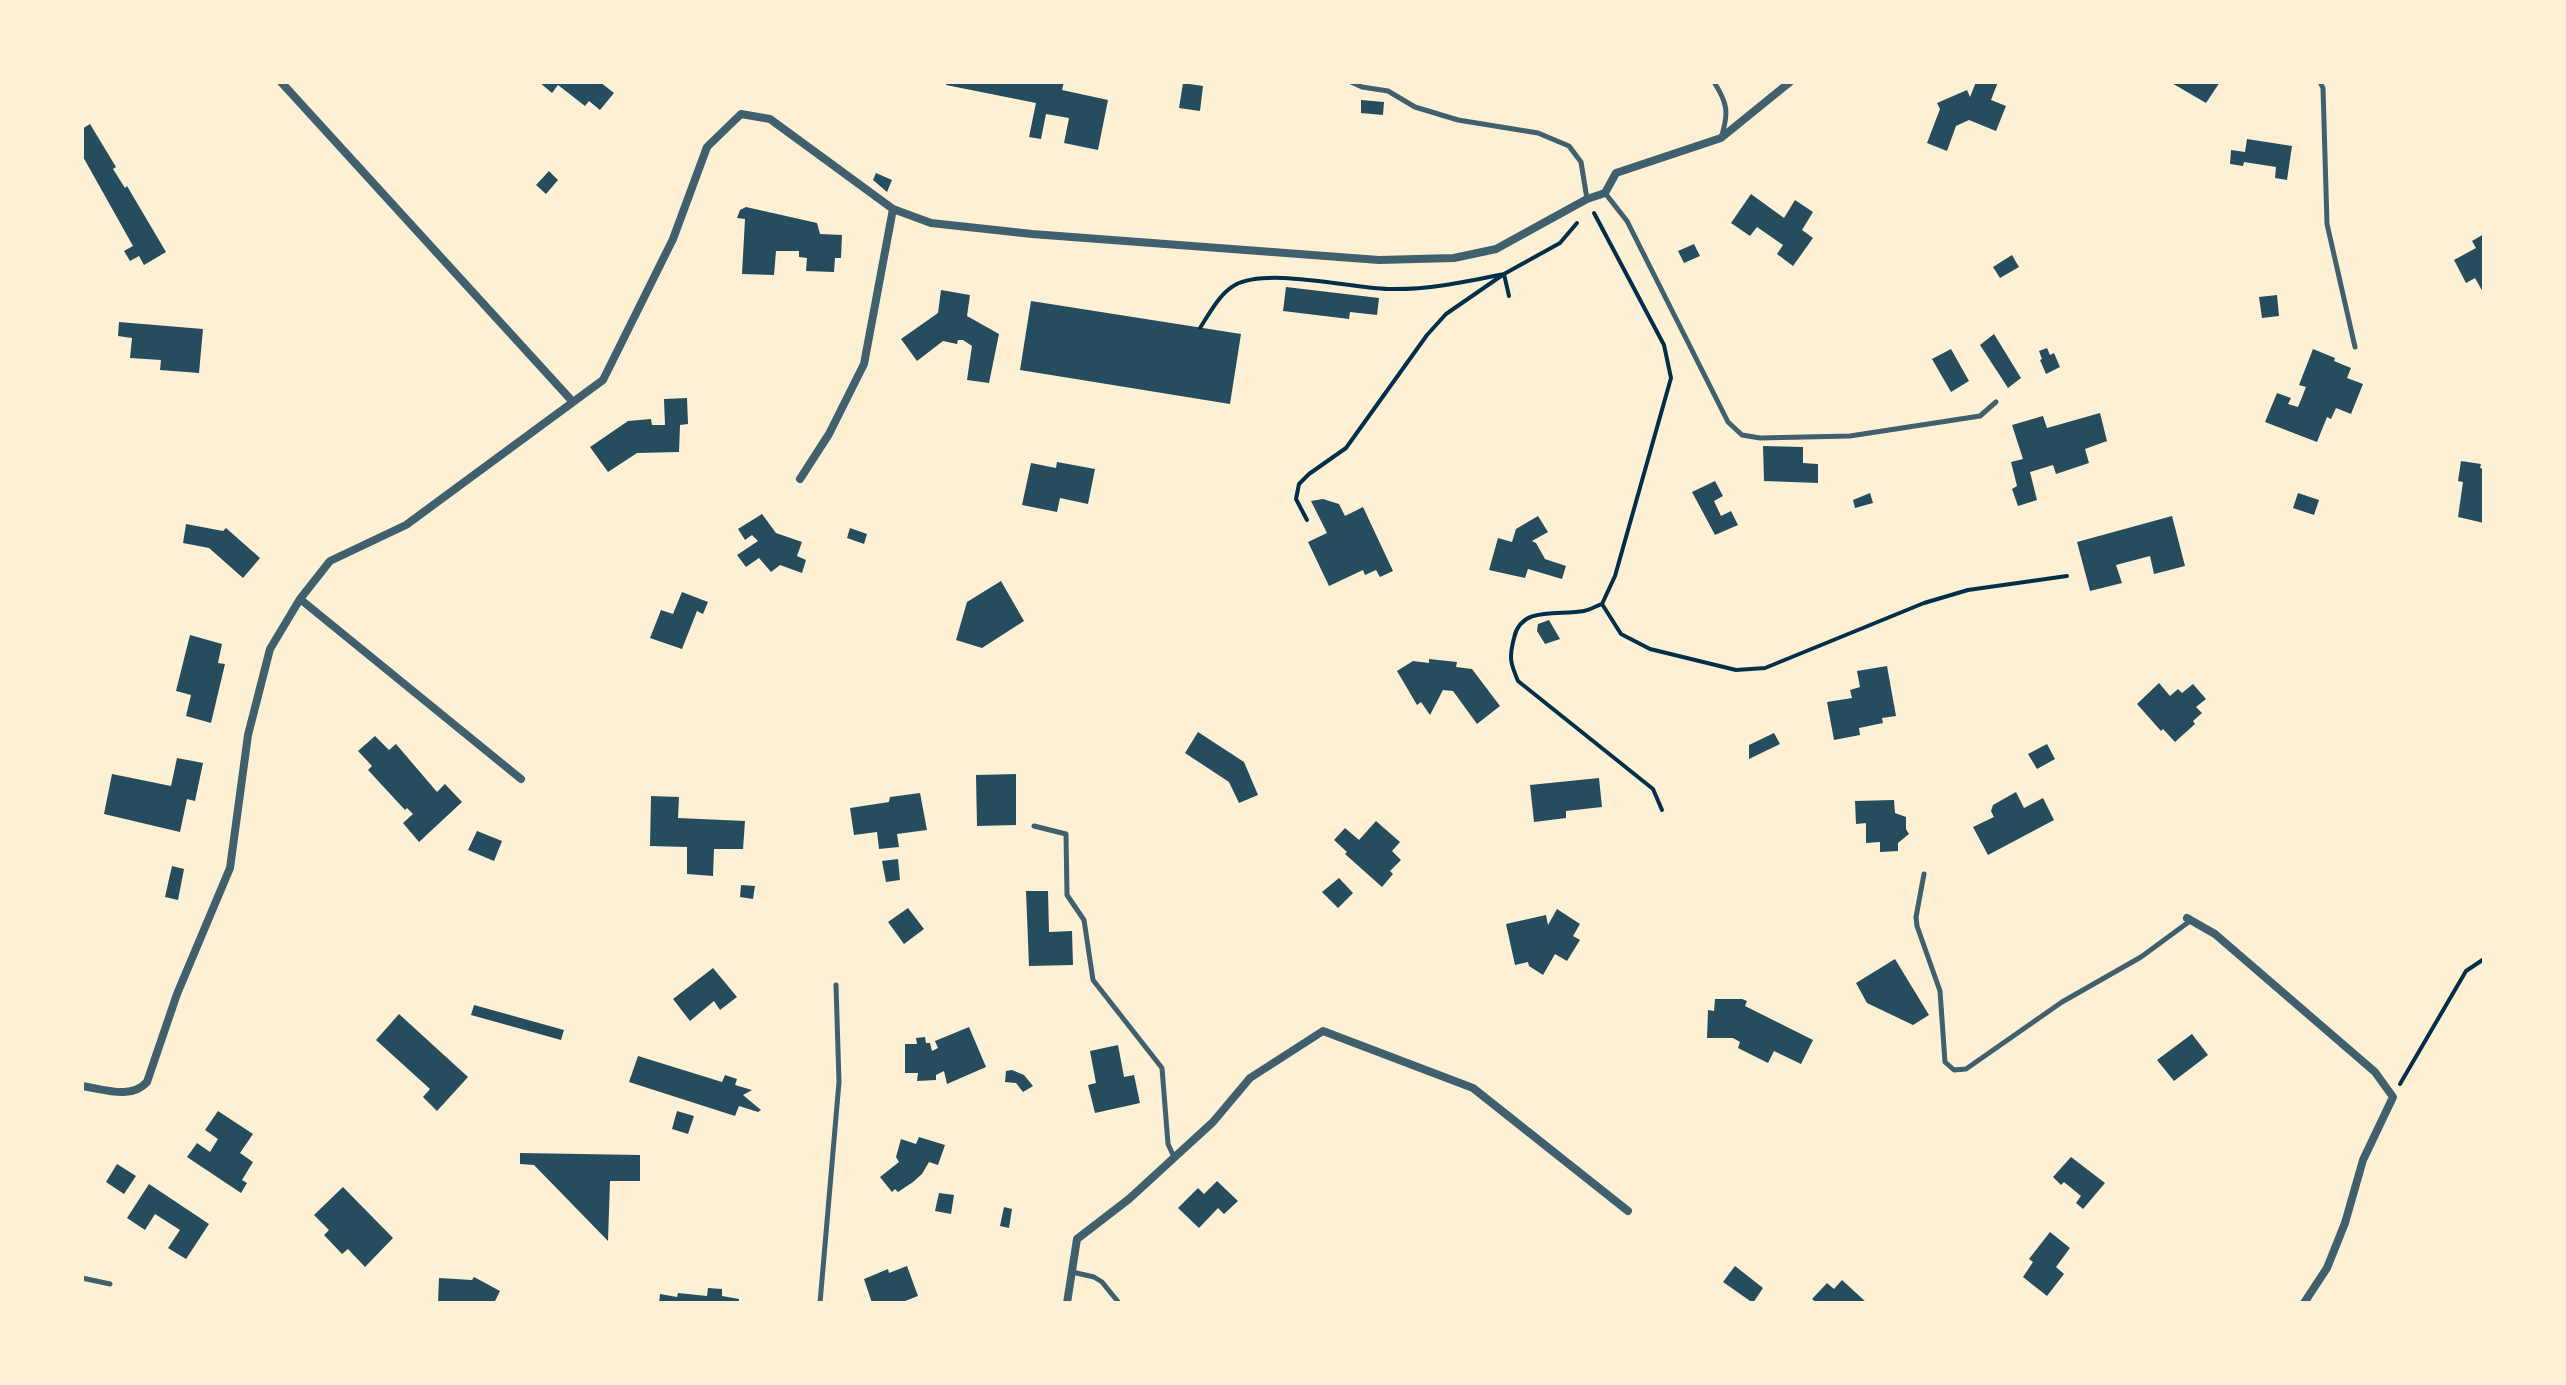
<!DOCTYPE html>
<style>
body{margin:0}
#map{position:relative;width:2566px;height:1385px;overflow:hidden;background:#fdf0d5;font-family:Commissioner,sans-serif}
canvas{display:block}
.frame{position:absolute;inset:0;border:84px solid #fdf0d5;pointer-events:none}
</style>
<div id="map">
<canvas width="2566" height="1385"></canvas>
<div class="frame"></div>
</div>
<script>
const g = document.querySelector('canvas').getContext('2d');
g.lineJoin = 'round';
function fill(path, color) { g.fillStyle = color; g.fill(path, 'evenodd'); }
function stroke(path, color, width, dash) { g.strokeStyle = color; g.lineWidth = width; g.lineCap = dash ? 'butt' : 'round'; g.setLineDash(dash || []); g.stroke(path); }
const building = new Path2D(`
 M539 82H600L614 93 600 110 589 101 585 106 558 85 552 93Z
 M947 82H1064L1062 90 1108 100 1098 150 1064 143 1069 118 1046 114 1041 139 1029 137 1036 103 946 85Z
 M1976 82H1998L1991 100 2006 106 1996 131 1969 120 1956 126 1947 151 1927 143 1940 109 1937 103 1967 90 1970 97Z
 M2170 82H2220L2206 103Z
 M1183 83 1203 86 1200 111 1179 108Z
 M1361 100 1384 102 1383 115 1361 113Z
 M90 124 116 167 113 169 125 188 127 186 166 252 144 265 139 256 130 261 124 251 133 246 82 155V129Z
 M2247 139 2292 146 2287 180 2275 178 2276 167 2244 162 2243 166 2230 164 2231 150 2245 152Z
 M549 171 558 180 546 194 536 185Z
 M876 173 892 180 887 192 873 180Z
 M1751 194 1784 218 1795 200 1813 212 1802 230 1813 238 1793 266 1777 254 1783 245 1757 227 1750 236 1731 223Z
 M746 207 817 223 820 234 842 235 841 258H835L834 272 806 271 807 258 799 257V251H776L774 275 742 274 745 219 737 218 740 210Z
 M2484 234V294L2475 278 2466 283 2454 260 2476 248 2472 241Z
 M1694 244 1700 256 1684 263 1678 251Z
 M2012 255 2019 267 2000 278 1993 267Z
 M1286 287 1379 298 1377 315 1350 312 1349 319 1283 311Z
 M941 290 970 295 967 316 999 334 989 383 967 380 972 346 963 340H958L957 344 943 341 917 361 901 339 938 313Z
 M2277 295 2279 316 2262 318 2259 297Z
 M1031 301 1241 334 1230 404 1020 370Z
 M119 322 203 329 199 373 160 370 161 360 130 358 132 338 118 336Z
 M1994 334 2021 378 2008 388 1980 345Z
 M2047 348 2050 355 2054 353 2060 367 2046 374 2040 360 2042 359 2039 351Z
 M1951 349 1969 381 1951 392 1932 359Z
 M2313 349 2335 358 2334 361 2351 368 2347 378 2363 384 2351 414 2336 408 2331 419 2327 417 2317 442 2265 422 2277 393 2291 398 2288 404 2298 407 2306 387 2299 385Z
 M687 398 688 424 680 425 679 452 637 453 608 472 590 447 628 421 651 419 652 425H665L664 399Z
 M2100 413 2107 441 2085 449 2089 463 2056 474 2053 465 2030 472 2037 500 2018 506 2012 489 2017 486 2011 462 2023 459 2012 425 2043 416 2047 428Z
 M1763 446 1803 447V463L1818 464V483L1764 481Z
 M2461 461 2481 464 2480 468 2484 469V523L2458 517 2463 482 2458 481Z
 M1057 462 1095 469 1088 504 1060 498 1057 512 1022 505 1031 463 1056 468Z
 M1715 481 1723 496 1714 501 1721 516 1731 511 1738 525 1715 535 1692 492Z
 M1870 493 1873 503 1855 508 1853 500Z
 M2298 493 2319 500 2314 515 2293 508Z
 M1323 499 1339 504 1345 516 1363 507 1393 571 1380 577 1376 570 1365 575 1363 570 1329 586 1308 542 1327 533 1311 501Z
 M762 514 776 533 802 542 797 556 806 560 802 573 780 565 771 572 759 558 746 567 737 555 758 541 752 535 745 540 738 529Z
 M1538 516 1548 532 1532 541 1536 543 1545 559 1566 566 1562 579 1528 569 1525 578 1489 570 1498 538 1512 542 1516 529Z
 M2172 516 2185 566 2154 574 2150 556 2116 565 2122 583 2090 591 2077 542Z
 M186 524 223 531 226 528 260 558 243 578 209 548 183 543Z
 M850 528 867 534 864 544 847 538Z
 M1001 581 1024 621 982 648 956 640 967 602Z
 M682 592 708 602 703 614 697 611 682 649 650 638 661 610 673 614Z
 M1549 620 1560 639 1545 644 1537 631 1538 624Z
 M190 635 222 644 218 663 225 664 211 723 186 716 191 695 176 691Z
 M1429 659 1457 662 1456 667 1472 669 1500 706 1477 724 1453 691 1443 690 1430 715 1421 702 1417 705 1397 671 1413 661 1429 663Z
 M1887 666 1896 716 1882 718 1883 723 1859 728 1860 735 1834 740 1827 702 1852 698 1850 690 1860 687 1857 671Z
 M2159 683 2170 696 2178 689 2182 693 2193 684 2206 699 2196 707 2202 713 2193 721 2195 724 2175 742 2163 729 2161 731 2137 704Z
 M1198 732 1244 762 1258 795 1239 803 1229 782 1185 753Z
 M1774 733 1780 744 1749 759V745Z
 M375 736 389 750 396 744 437 792 445 784 462 802 419 842 403 823 413 814 407 808 405 810 368 770 372 766 358 751Z
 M2047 744 2055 759 2037 769 2028 754Z
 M177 758 203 763 195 801 187 799 180 832 104 814 112 774 171 786Z
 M1016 774V825L977 826 976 775Z
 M1599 778 1602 807 1566 811V818L1534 822 1530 785Z
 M2016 792 2024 808 2043 798 2054 820 1988 855 1973 827 1994 817 1991 811 1993 805Z
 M920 793 927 830 897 834 899 847 879 849 877 832 854 835 850 808 889 802 890 797Z
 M651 796 679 797 678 818 745 821 743 849H714L713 876 687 874V847L650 846Z
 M1894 800 1895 813 1906 817V829L1909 834 1898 843V851L1880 852V842L1866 843V823L1856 824 1855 801Z
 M1376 821 1400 842 1392 851 1401 860 1390 871 1393 874 1382 887 1345 854 1347 852 1334 840 1345 828 1359 840Z
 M477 831 502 841 494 861 468 850Z
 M898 859 900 880 886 882 882 861Z
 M172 866 184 869 178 900 165 897Z
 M1339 878 1353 893 1338 908 1322 892Z
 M741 885 755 886 753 899 740 897Z
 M1026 891H1048L1049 932 1072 931 1073 965 1029 966Z
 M908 908 924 929 904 944 888 922Z
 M1557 909 1580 924 1573 936 1580 940 1567 961 1555 954 1543 975 1529 966 1528 962 1515 965 1506 924 1546 915 1548 925Z
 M1895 959 1929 1015 1913 1025 1867 1003 1856 983Z
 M713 968 737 997 720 1010 714 1001 690 1021 673 999Z
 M1715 999H1742L1747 1001 1745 1006 1813 1040 1801 1064 1774 1051 1768 1063 1738 1048 1740 1042 1733 1038H1707L1708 1010 1714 1011Z
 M474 1005 564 1030 561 1040 471 1015Z
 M399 1014 468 1077 437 1111 423 1097 430 1089 376 1040Z
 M969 1027 986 1067 947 1084 944 1071 936 1075V1080L917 1081 918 1073H905V1044H917L916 1038 925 1037 926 1043H930L932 1051 938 1048 935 1041Z
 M2192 1034 2208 1055 2174 1081 2157 1060Z
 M1118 1045 1124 1077 1134 1075 1140 1103 1095 1113 1088 1085 1096 1083 1090 1051Z
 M638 1056 722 1082 725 1075 737 1079 735 1085 752 1090 743 1095 761 1110 758 1112 739 1106 735 1116 629 1082Z
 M1012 1070 1024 1075 1033 1086 1023 1092 1016 1083 1005 1082 1006 1071Z
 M218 1111 253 1134 240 1153 253 1162 242 1180 247 1183 241 1193 187 1157 197 1143 210 1152 218 1139 205 1130Z
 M677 1111 694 1116 688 1134 672 1129Z
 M919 1137 945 1145 938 1165 929 1162 922 1174 913 1182 898 1192 895 1189 892 1192 880 1177 899 1162 896 1157 901 1139 916 1144Z
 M520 1153 640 1155V1181H610L608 1241 534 1165 520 1164Z
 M2071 1157 2105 1183 2083 1209 2076 1203 2081 1196 2064 1182 2061 1185 2053 1177Z
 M117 1164 136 1176 124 1194 106 1182Z
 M1217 1181 1238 1201 1224 1214 1218 1208 1199 1228 1178 1208 1198 1188 1204 1194Z
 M149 1184 209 1224 186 1259 168 1248 180 1230 155 1214 145 1230 127 1218Z
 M343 1187 393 1238 365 1267 348 1249 342 1254 324 1235 329 1230 314 1215Z
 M939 1193 954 1195 951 1214 935 1211Z
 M1004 1207 1012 1209 1009 1228 1000 1226Z
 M2050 1232 2070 1248 2056 1267 2064 1274 2047 1296 2023 1277 2033 1262 2029 1259Z
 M907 1266 918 1296 900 1303H872L864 1279 888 1269 889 1273Z
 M1735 1266 1763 1288 1753 1303 1723 1282Z
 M474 1277 500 1291 494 1303H438L439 1278 472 1280Z
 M1842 1280 1867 1303H1817L1812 1299 1827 1283 1834 1289Z
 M708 1288 722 1289V1296L739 1299V1303H659L660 1294 677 1297 678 1293 707 1296Z`);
const path = new Path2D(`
 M1594 213 1664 345 1671 378 1615 576 1602 604C1596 606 1590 610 1584 611 1559 616 1521 605 1514 638 1509 658 1510 662 1518 681L1653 789 1662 810
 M1200 328C1209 314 1220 293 1235 285 1267 267 1350 288 1388 289 1428 290 1465 282 1504 274L1509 296
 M1307 520 1296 499 1299 484 1309 474 1346 448 1427 335 1446 314 1504 274 1560 243 1577 223
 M1602 604 1621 634 1650 649 1736 670 1765 668 1924 603 1968 590 2067 576
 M2400 1084 2466 971 2484 959`);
const service = new Path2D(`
 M1351 82 1362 87 1388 91 1415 107 1458 120 1538 133 1569 146 1581 162 1587 199
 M1714 82C1728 104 1729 113 1721 138
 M2320 82 2323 88 2327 224 2355 347
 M1605 193 1627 221 1728 422 1742 435 1760 438 1850 436 1980 416 1996 402
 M1034 826 1066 834 1067 895 1084 920 1093 980 1162 1068 1168 1144 1174 1157
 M1924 874 1916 917 1917 926 1940 991 1945 1062 1954 1070 1966 1069 2062 1002 2141 957 2190 921
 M1072 1272 1094 1277 1102 1282 1119 1303
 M82 1278 110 1284
 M820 1303 839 1082 836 985`);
const minor = new Path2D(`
 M281 82 573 402
 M800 479 829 434 864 364 893 209
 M300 599 521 779
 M2187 918 2215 934 2375 1072 2393 1097 2363 1160 2345 1223 2327 1268 2304 1303
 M82 1086C104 1089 131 1100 147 1082L177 994 230 868 248 735 270 649 300 599 330 561 406 525 603 380 673 239 707 147 741 114 770 119 893 209 931 223 1032 234 1379 260 1454 258 1496 249 1587 199 1605 193 1616 173 1721 138 1790 82
 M1067 1303 1077 1239 1129 1199 1213 1122 1250 1078 1323 1031 1473 1088 1628 1211`);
fill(building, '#264d5e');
stroke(path, '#003049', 4);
stroke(service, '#3f606c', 5);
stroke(minor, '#3f606c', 8);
</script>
